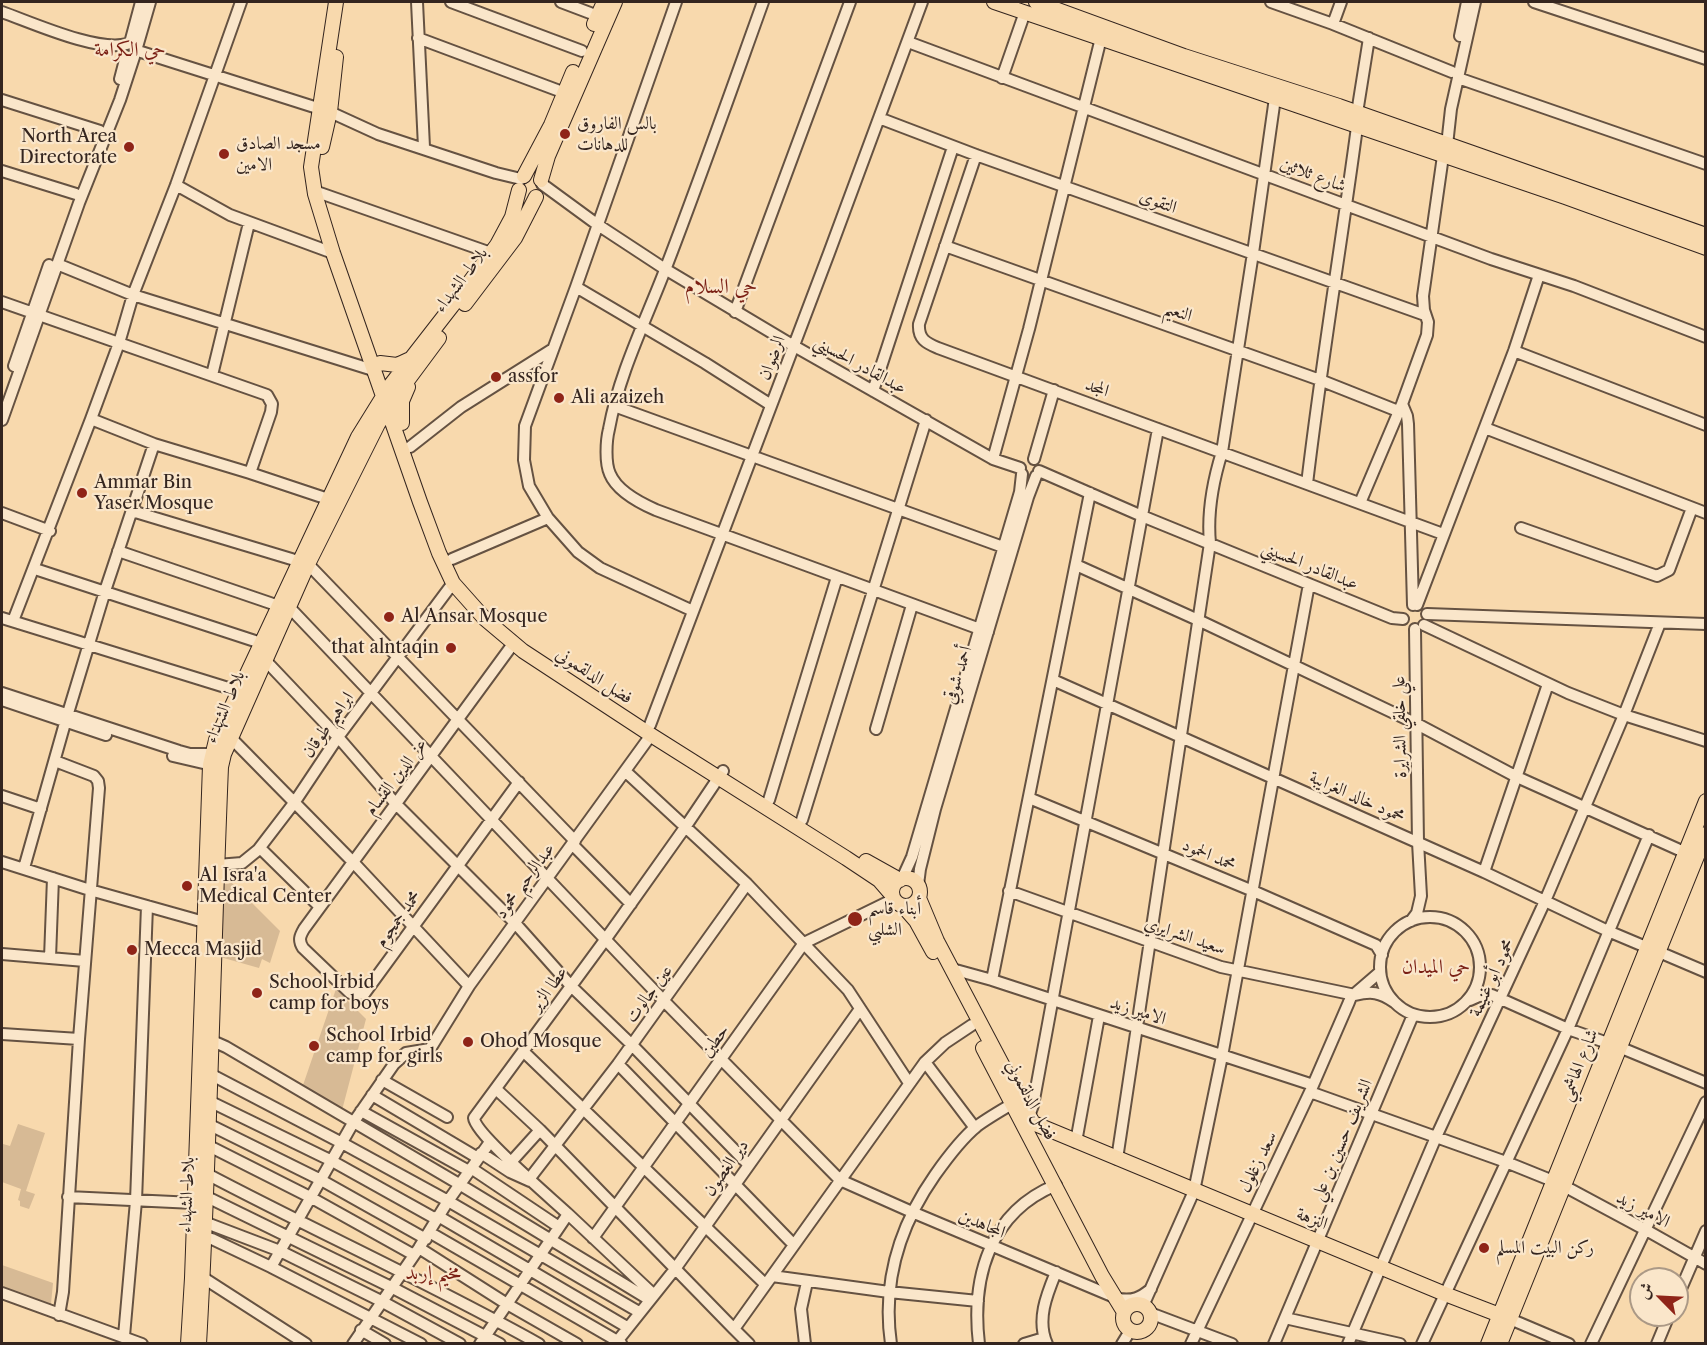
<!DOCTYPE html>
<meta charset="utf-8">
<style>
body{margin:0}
#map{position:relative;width:1707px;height:1345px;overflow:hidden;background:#f8d9ad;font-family:"Libre Caslon Text",Amiri,serif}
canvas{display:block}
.frame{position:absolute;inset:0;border:3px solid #34251f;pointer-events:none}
.north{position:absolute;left:1629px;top:1267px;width:60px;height:60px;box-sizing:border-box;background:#fae6ca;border:2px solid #ab9986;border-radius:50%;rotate:294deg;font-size:16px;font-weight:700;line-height:24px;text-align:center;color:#34251f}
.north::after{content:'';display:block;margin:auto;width:21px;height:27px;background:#8f2418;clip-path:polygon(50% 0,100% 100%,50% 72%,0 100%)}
</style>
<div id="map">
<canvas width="1707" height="1345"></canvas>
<div class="frame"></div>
<div class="north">ش</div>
</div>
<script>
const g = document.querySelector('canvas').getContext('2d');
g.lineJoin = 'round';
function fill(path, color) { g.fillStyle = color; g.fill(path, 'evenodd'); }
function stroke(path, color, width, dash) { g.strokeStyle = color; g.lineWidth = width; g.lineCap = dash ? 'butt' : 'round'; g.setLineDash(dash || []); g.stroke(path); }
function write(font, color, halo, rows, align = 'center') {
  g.font = font + ' "Libre Caslon Text",Amiri,serif'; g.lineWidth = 4.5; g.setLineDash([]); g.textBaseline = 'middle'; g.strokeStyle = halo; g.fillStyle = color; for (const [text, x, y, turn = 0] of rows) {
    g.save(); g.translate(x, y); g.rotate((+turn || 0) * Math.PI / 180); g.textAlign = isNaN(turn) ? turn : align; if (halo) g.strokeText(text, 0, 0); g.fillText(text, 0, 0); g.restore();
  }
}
const green = new Path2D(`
 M232 883 280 931 270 963 262 959 259 968 220 957 224 888 225 884Z
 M336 989 366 1019 341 1114 302 1088Z
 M18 1124 45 1133 26 1191 35 1194 29 1209 20 1206V1201L18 1200 21 1189 2 1182V1148L3 1144 10 1146Z
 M2 1265 53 1283 51 1304 2 1287Z`);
const minor = new Path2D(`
 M417 2 424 147
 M451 2 582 51
 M561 2 598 16
 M676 2 576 287 525 426 524 460 529 486 548 518 578 552 600 568 693 611
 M763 2C731 91 699 182 665 270 645 322 619 374 609 429 606 441 605 463 610 474 617 491 640 503 656 510L988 632
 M1271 2 1333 24 1452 72
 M1534 2 1706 59
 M2 12C33 23 97 52 127 44
 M1333 24 1341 2
 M1460 36 1467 2
 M418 38 565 93
 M908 42 1491 259 1574 286 1706 337
 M130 43 141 2
 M137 47 150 2
 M138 51 330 112 378 134 496 173 521 179
 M1002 78 1025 12
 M1458 78 1706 164
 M120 79 126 56
 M2 100 100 131
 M1357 113 1369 38
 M879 118 976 155 1425 315
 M1447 145 1451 109 1475 2
 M976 155 919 324C918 339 926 343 938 348L1443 534
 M2 171 76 194
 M542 184 598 225 665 269 794 346 993 459 1020 468
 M176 185 230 215 333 253
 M320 193 491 253
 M945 246 1320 380 1398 411
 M57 264 133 295 373 370
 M576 287 705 363 771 405
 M2 302 267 395 272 404 271 412 250 473
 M735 312 850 2
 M1514 351 1706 425
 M14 366 49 265
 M212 375 249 223
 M873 391 953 147
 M1402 404 1407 416 1408 424 1413 605
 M614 406 1003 547
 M91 419 154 444 250 473 328 499
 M2 420 79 203 120 100 134 57
 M1485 428 1706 513
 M410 447 461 407 553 349
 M993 459 1029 329 1101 38
 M1034 459 1054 390
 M1039 471 1142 516 1392 618 1403 619
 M1307 484C1321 365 1341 246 1357 127
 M1360 503 1402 404 1427 335 1428 322 1424 310 1423 296 1443 156
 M132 511 308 564 575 841
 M2 513 50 531
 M1521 528 1657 576 1669 570 1692 508
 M118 551 279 606
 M452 559 548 518
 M1076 565 1198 620 1417 724 1517 777 1684 852
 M35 569 261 643
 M1417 605 1514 351 1539 275
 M290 608 664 1001 840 1180 912 1212 1119 1299C1133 1301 1140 1298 1151 1289
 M1427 614 1706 624
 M2 618 238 691
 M13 621 91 419 119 343 133 295 176 185 241 2
 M1424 625 1568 693 1624 715 1706 741
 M513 644 304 929C300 936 298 940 303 948L350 993 364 994 519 782
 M265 660 338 737 396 804 515 923 571 986 632 1045 748 1164
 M1053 680 1484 872 1608 931 1646 947
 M2 693 179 751 190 754H218
 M2 700 106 735
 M650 725 829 253 922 2
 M876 729 912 605
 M230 737 353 862 469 986
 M173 756 216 766
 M55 761 94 776 98 781 99 788 79 1039 63 1292 59 1315
 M625 771 747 884 848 990 909 1083
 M2 796 41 809
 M1029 798 1253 891 1376 945 1382 955
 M769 800 837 577
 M802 820 926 420
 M572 844 631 904
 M260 848 320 907
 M2 862 90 890 204 922
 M217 865 242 863 258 850 294 803 338 737 453 583
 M24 868 65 723 105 591 154 444
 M1484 872 1548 684
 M902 879 912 857 1020 492 1022 474
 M918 885 920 869 935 809 1028 497 1036 476
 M1009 891 1221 967 1355 995C1371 991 1380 992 1394 1002
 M1380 967a50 50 0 1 1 100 0a50 50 0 1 1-100 0Z
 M1411 921 1417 913 1421 896 1418 842 1415 629
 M1659 952 1706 972
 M2 954 85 961
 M50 958 53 878
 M952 969 992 980 1313 1085
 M992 980 1090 493
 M1470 1000 1479 996 1492 995 1568 1029 1619 1047 1706 1083
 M2 1034 79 1039
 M206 1043H217L226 1047 459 1184 650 1300
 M524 1052 765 1284
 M925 1062 975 1128
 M618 1064 794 1245
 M210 1074 342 1143 448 1201 639 1312
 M382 1080 447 1117
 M496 1089 540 1130 734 1329
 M1310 1092 1506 1162 1553 1181
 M372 1095 478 1158
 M209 1101 332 1161 436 1219
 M361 1111 469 1171
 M1029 1116 1033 1105 1158 429
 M208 1124 321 1180 426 1239
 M1076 1142 1099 1016
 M207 1145 310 1197 414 1255
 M481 1153 510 1172 530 1181
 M1117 1159 1210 543C1207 512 1213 481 1222 452L1253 253 1275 98
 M512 1161 540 1130
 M471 1168 559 1227
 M207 1174C317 1232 430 1283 539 1344
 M530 1178 618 1064 747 884
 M1564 1186 1646 1230 1706 1264
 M205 1196 391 1287 500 1344
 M68 1197 194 1203
 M568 1214 654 1295
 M438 1216 627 1327
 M204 1222 280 1251 381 1301 460 1344
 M429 1232 621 1343
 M204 1237 212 1239 271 1267 421 1344
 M593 1238 804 943 894 899
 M419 1248 507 1304 577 1344
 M271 1267 353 1123 394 1064 406 1053 430 1049 469 986 651 735
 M772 1276 889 1292 978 1301
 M197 1277H202L306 1344
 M2 1293 142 1344
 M1677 1298 1706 1231
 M1143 1306 1194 1191 1222 1056 1309 584
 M1150 1313 1232 1344
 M1285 1318 1400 1344
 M1510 1319 1569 1344
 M361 1330 385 1344
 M124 1336 136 1201 147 906
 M353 1344 419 1248 448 1201 490 1142
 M480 1344 568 1214C552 1199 475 1134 474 1118L605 940 686 826 723 771
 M615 1344 675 1269 860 1009
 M749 1344 734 1329 925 1062 945 1043 972 1025
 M805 1344 801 1309 807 1282
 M891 1344C882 1282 900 1225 935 1175 947 1158 961 1139 977 1126 988 1118 1000 1111 1012 1104
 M979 1344C971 1277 990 1212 1056 1185
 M1024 1344 1044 1338
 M1047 1344C1036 1320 1047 1294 1056 1272
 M1122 1344 1130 1331
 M1191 1344 1310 1092 1349 1002 1351 997 1380 972
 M1274 1344 1413 1015
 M1348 1344 1436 1137 1545 901 1624 715 1660 623
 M1422 1344 1568 1029 1649 835
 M1591 1344 1706 1102
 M1657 1344 1669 1315`);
const major = new Path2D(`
 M336 2 311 167 315 194 333 253 420 502 439 553 453 583 485 619 523 651 651 735 846 858 879 880 892 895
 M994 2 1565 197 1706 248
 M1036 2 1184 56 1339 106 1706 235
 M594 24 604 2
 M322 147 330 112 336 57
 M524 176 551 125 573 72
 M541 180 548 156 615 2
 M465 304 515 238 536 197
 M380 363 397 365 410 359
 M402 423V401L408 387
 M866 861 900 880
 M892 892a14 14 0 1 1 28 0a14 14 0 1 1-28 0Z
 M919 898 937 941 1033 1123 1445 1294 1510 1319
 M903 906 916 921 933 952
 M983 1048 1102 1276 1124 1312
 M1123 1318a14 14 0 1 1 28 0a14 14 0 1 1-28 0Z
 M188 1344 192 1278 210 765 216 740 358 437 389 387 452 306 497 245 512 217 519 190
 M199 1344C210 1152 213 959 221 767L224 754 308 564 378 424 393 400 439 338
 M1488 1344 1706 801
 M1500 1344 1706 834`);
const markers = [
 [565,134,6,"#8f2418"],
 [129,147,6,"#8f2418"],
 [224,154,6,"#8f2418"],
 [496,377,6,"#8f2418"],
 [559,398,6,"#8f2418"],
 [82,493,6,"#8f2418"],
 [389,617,6,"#8f2418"],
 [451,648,6,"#8f2418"],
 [187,886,6,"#8f2418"],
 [855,919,8,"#8f2418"],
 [132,950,6,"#8f2418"],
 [257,993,6,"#8f2418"],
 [468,1042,6,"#8f2418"],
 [314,1046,6,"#8f2418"],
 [1484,1248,6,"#8f2418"]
];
const poiNames = [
 ["بالس الفاروق",577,124],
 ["للدهانات",577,145],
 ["North Area",117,137,"right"],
 ["Directorate",117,158,"right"],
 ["مسجد الصادق",236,144],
 ["الامين",236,165],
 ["assfor",508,377],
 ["Ali azaizeh",571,398],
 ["Ammar Bin",94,483],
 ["Yaser Mosque",94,504],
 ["Al Ansar Mosque",401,617],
 ["that alntaqin",439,648,"right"],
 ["Al Isra'a",199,876],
 ["Medical Center",199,897],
 ["أبناء قاسم",868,909],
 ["الشلبي",868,930],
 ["Mecca Masjid",144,950],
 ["School Irbid",269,983],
 ["camp for boys",269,1004],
 ["School Irbid",326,1036],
 ["camp for girls",326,1057],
 ["Ohod Mosque",480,1042],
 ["ركن البيت المسلم",1496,1248]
];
const streetNames = [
 ["شارع ثلاثين",1313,175,21],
 ["التقوى",1158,202,20],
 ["بلاط الشهداء",461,280,-53],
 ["النعيم",1178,312,19],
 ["الرضوان",772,358,-69],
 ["عبدالقادر الحسيني",860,365,29],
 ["المجد",1097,388,20],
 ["عبدالقادر الحسيني",1310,566,22],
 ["أحمد شوقي",958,675,-73],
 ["فضل الدلقموني",594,676,33],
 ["بلاط الشهداء",225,707,-67],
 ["ابراهيم طوقان",328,725,-55],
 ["علي خلقي الشرايرة",1400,727,-91],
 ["عز الدين القسام",396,777,-53],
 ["محمود خالد الغرايبة",1357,797,24],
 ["محمد الحمود",1209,855,23],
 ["عبدالرحيم محمود",525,881,-54],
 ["محمد جمجوم",398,919,-54],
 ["سعيد الشرايري",1185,936,19],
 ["محمود أبو غنيمة",1492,978,-65],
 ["عطا الزير",549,989,-54],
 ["عين جالوت",649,994,-54],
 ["الامير زيد",1138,1011,18],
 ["حطين",715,1041,-54],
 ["شارع الهاشمي",1579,1065,-68],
 ["فضل الدلقموني",1031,1100,62],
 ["الشريف حسين بن علي",1342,1140,-67],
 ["سعد زغلول",1258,1162,-64],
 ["دير الغصون",726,1168,-55],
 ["بلاط الشهداء",187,1195,-88],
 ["الامير زيد",1643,1210,28],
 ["النزهة",1312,1219,22],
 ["المجاهدين",982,1224,23]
];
const neighbourhoodNames = [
 ["حي الكرامة",130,50],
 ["حي الميدان",1436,967],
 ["مخيم إربد",433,1273]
];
const quarterNames = [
 ["حي السلام",721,287]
];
fill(green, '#d7ba95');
stroke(minor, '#655242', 14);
stroke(major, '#34251f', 16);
stroke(minor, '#fae6ca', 10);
stroke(major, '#f8d9ad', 14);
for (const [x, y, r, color] of markers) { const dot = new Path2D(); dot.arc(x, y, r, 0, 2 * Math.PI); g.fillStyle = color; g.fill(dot); stroke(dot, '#fae6ca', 2); }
write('18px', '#34251f', '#fae6ca', poiNames, 'left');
write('18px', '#34251f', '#fae6ca', streetNames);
write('20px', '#7a1f14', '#fae6ca', neighbourhoodNames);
write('21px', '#7a1f14', '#fae6ca', quarterNames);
</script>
